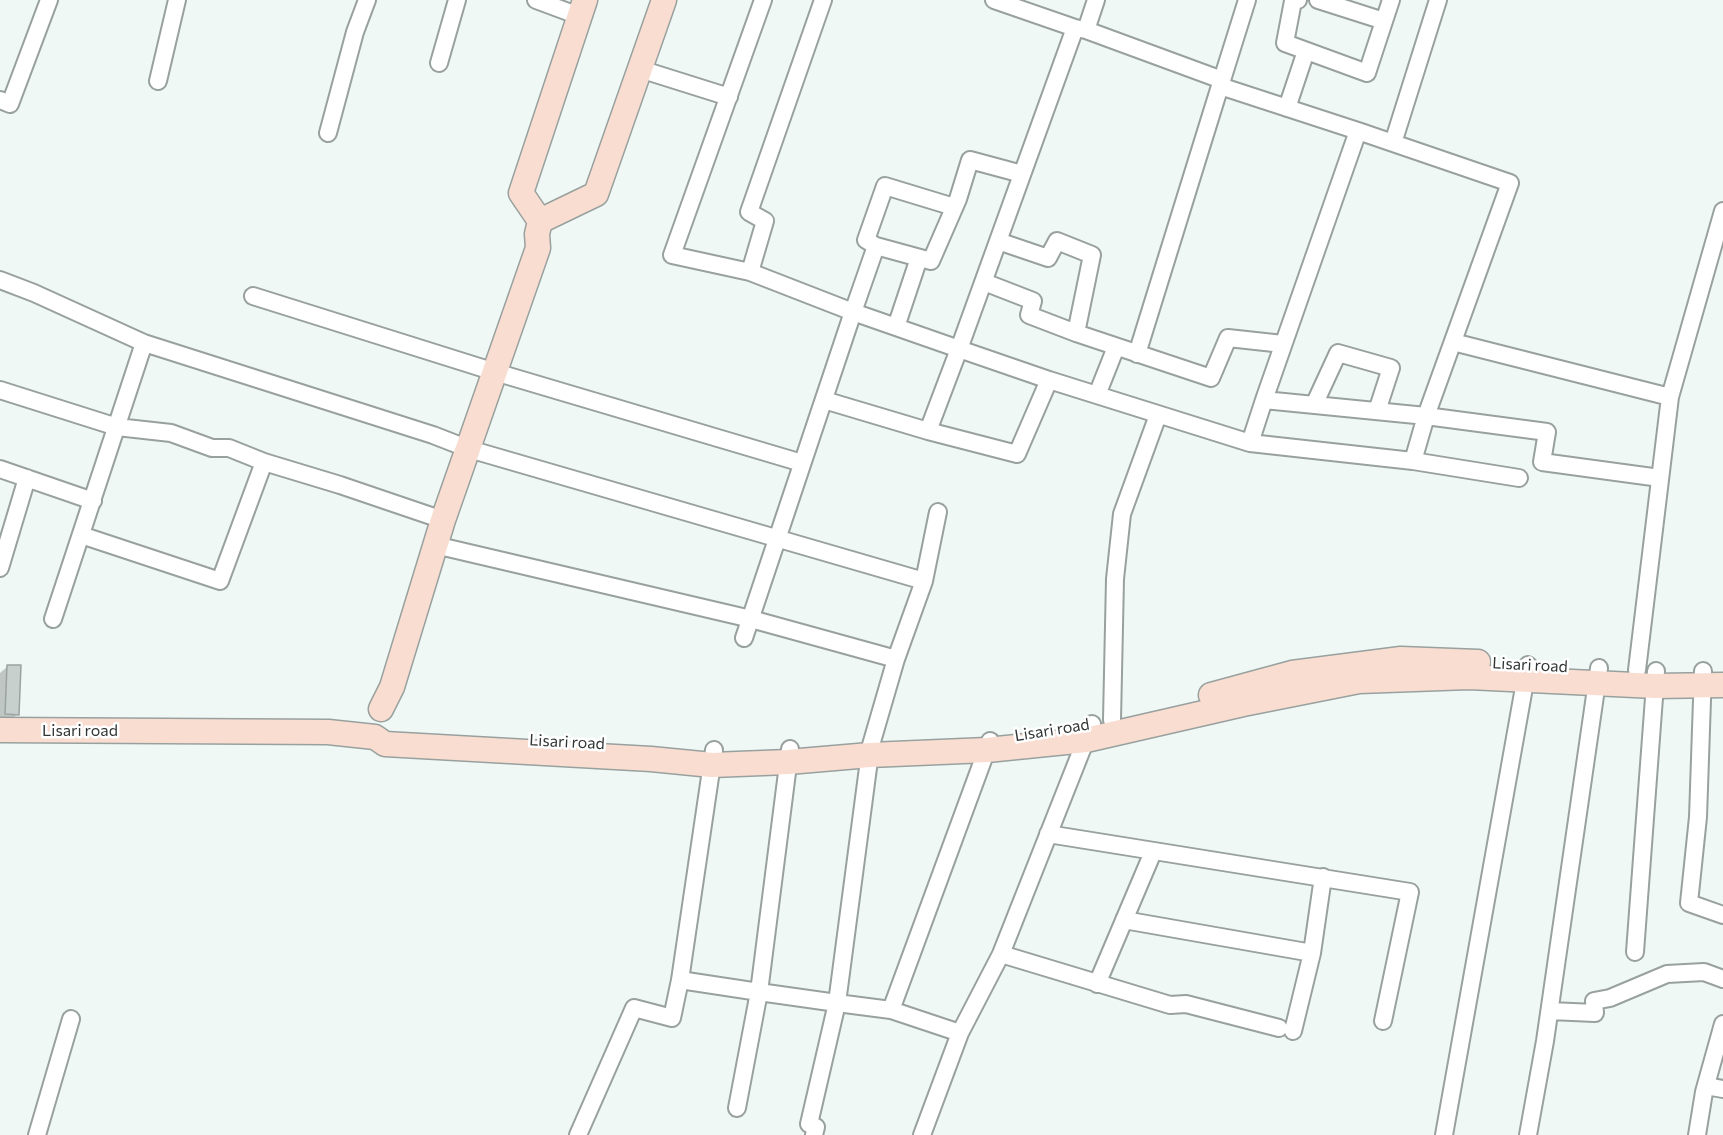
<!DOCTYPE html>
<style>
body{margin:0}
canvas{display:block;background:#eff8f5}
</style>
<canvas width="1723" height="1135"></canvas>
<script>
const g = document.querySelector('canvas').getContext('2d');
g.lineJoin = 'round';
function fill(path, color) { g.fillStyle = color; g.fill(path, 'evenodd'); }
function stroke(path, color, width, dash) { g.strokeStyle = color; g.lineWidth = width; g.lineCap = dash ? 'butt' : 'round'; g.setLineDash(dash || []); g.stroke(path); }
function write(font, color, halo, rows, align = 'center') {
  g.font = font + ' Commissioner,sans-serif'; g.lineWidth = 5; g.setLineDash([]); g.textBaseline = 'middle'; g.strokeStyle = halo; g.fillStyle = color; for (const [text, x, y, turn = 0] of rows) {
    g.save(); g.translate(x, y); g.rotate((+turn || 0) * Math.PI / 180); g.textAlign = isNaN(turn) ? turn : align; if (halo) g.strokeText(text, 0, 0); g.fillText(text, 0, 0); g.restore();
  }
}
const shadow = new Path2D(`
 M8 666 17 714 10 722 0 721V673Z`);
const building = new Path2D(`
 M7 665H21L19 715 5 714Z`);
const street = new Path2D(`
 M536 0 579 16
 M1298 0 1293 1 1285 43 1367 73 1391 0
 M1318 0 1384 21
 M1075 28 1086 30 1222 80 1220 86
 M1086 30 1096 0
 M439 63 457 0
 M640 69 729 97
 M1222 80 1247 0
 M158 81 177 0
 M0 100 10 104 49 0
 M1287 108 1306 51
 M1358 131 1393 143
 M328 133 355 32 367 0
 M876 246 931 261 958 199 970 160 1022 174
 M919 258 896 327 853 312 876 246 866 240 885 186 954 207
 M750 272 672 255 763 0
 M0 280 34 293 144 343
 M984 282 1033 301 1029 315 1076 333 1092 255 1057 241 1048 258 998 241
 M253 296 495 372 802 463
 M896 327 959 349 1075 28 994 0
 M1076 333 1211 378 1228 338 1283 344
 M1453 342 1670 397
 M1137 354 1220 86 1358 131 1264 400 1426 416 1510 183 1393 143 1438 0
 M1049 380 1250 443 1264 400
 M0 390 117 427 171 433 212 448H229L264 462 340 485 443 520
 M1097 395 1116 347
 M824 400 928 431 959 349 1049 380 1017 454 928 431
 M1314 405 1338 353 1391 368 1377 411
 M1250 443 1413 461 1426 416 1547 432 1542 462 1660 478
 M1413 461 1519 478
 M0 469 93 501
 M81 535 220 581 264 462
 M435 545 751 619 896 659 871 745 837 1003 891 1010
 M0 568 27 478
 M924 581 938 512
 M53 619 144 343 433 435 469 449 924 581 896 659
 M744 638 853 312 750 272 765 221 749 212 823 0
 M1637 670 1670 397 1723 211
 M1703 671 1698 817 1689 903 1723 915
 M1112 720 1115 579 1122 514 1158 415
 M790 749 759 992 837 1003 809 1124 816 1127 814 1135
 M714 750 680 980 759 992 737 1108
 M1048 834 1410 892 1383 1021
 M1124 920 1312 953
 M1635 952 1656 671
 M1001 954 1170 1005 1186 1004 1279 1028
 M1097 984 1153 852
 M1550 1011 1595 1013 1594 1001 1610 998 1667 974 1704 972 1723 979
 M1293 1031 1312 953 1323 877
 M960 1033 891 1010 990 741
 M1706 1086 1723 1089
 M37 1135 71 1019
 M578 1135 634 1008 672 1018 680 980
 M922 1135 960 1033 1001 954 1092 724
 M1444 1135 1528 665
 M1528 1135 1545 1041 1599 668
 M1697 1135 1704 1092 1723 1024`);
const secondary = new Path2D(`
 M540 221 596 194 664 0
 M1211 695 1292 673 1401 659 1478 662
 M381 709 392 687 443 520 538 248 537 234 540 221 521 193 585 0
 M0 730 328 732 375 737 385 744 651 759 712 765 788 762 870 755 987 750 1086 740 1243 704 1359 681 1469 677 1655 686 1723 685`);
const streetNames = [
 ["Lisari road",1530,665,3],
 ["Lisari road",1052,730,-9],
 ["Lisari road",80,731],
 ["Lisari road",567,742,3]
];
fill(shadow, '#0003');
fill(building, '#c7d0cd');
stroke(building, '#9ba3a1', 1.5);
stroke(street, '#99a19f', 20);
stroke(secondary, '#99a19f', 27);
stroke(street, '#fff', 16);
stroke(secondary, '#f9ddd1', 24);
write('16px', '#313534', '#fff', streetNames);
</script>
